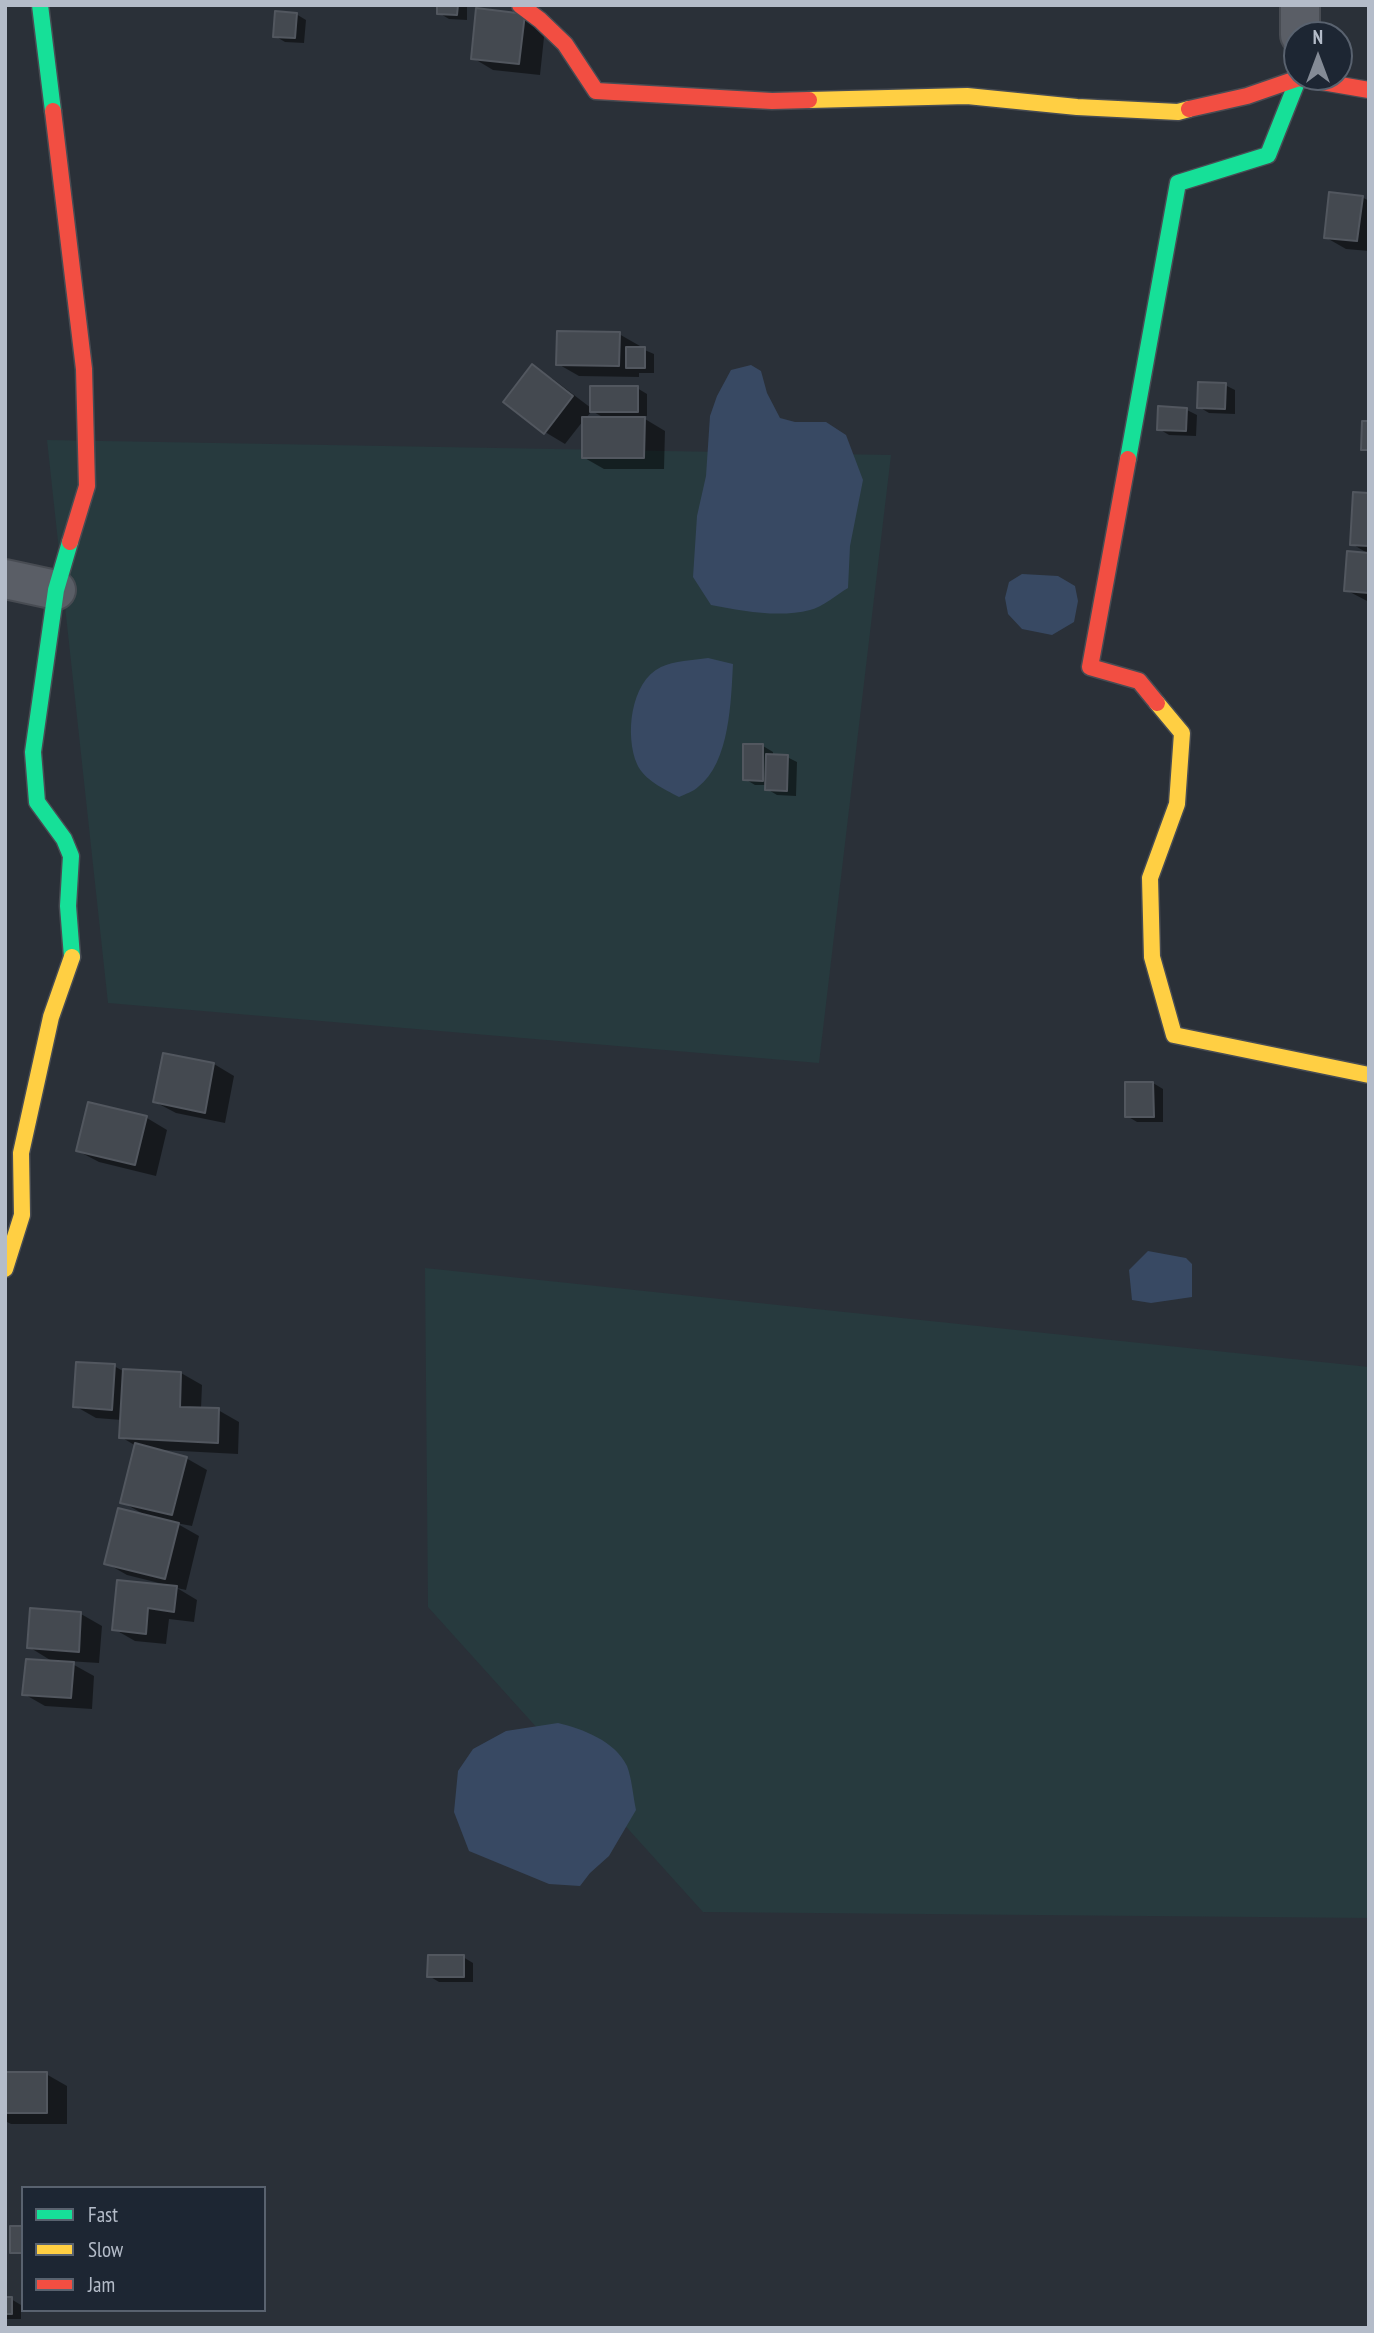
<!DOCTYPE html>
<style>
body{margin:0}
#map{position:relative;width:1374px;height:2333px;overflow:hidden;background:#2a3038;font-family:"PT Sans Narrow",sans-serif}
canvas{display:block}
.frame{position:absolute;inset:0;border:7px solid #b4bcc9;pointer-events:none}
.legend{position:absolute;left:21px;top:2186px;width:245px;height:126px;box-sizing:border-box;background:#1d2633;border:2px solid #59626f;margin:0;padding:9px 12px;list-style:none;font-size:21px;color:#b4bcc9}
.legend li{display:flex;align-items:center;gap:14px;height:35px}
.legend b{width:35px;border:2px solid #59626f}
.north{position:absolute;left:1283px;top:21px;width:70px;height:70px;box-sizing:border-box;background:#1d2633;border:2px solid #59626f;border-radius:50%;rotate:0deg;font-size:19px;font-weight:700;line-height:28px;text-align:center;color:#b4bcc9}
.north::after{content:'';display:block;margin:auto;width:24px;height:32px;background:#848b96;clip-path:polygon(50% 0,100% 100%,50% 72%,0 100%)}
</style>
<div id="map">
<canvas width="1374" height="2333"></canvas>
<div class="frame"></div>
<ul class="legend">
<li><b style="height:9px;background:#16e098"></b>Fast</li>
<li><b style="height:9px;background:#ffcf43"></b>Slow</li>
<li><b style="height:9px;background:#f24e42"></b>Jam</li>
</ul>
<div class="north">N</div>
</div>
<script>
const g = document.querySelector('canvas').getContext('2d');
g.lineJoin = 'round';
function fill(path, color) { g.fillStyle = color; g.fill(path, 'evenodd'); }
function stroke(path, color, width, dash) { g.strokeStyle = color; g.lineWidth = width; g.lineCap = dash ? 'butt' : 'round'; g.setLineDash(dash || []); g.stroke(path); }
const green = new Path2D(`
 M47 440 891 455 819 1063 108 1003Z
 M425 1268 1369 1367V1918L703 1912 428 1607Z`);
const water = new Path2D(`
 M751 365 761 371 767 393 780 418 795 422H826L846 435 863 480 850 546 848 588C836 595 823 607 810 610 779 618 742 611 711 605L693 577 697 516 706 476 710 416 717 396 731 370Z
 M1022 574 1058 576 1075 586 1078 601 1074 622 1052 635 1022 629 1008 614 1005 598 1009 582Z
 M708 658 733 664C731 700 730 763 698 787 693 792 685 794 679 797 664 789 644 780 637 764 625 736 630 682 661 667 674 661 693 660 708 658Z
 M1148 1251 1186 1258 1192 1264V1297L1151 1303 1132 1300 1129 1270Z
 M558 1723C583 1729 615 1741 627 1766 632 1779 633 1796 636 1810L609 1856 590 1873 580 1886 549 1884 469 1851 454 1812 458 1771 473 1749 506 1731Z`);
const shadow = new Path2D(`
 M439 5H467V20L449 19 439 13Z
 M296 14 306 20 304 43 285 42 275 36Z
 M524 16 545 28 540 75 493 70 473 58Z
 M1362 197 1369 201V251L1346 249 1325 237Z
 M619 334 640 346V348L654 354V373H639V377L579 376 558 364Z
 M533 367 553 379 591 408 637 388 647 394V416H640L665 431 664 469H604L583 457V421L565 444 545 432ZM592 411 606 419H585Z
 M1225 385 1235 390V414L1209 413 1199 407Z
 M1187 410 1197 415 1196 436 1169 435 1159 429Z
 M1369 494V554L1352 544Z
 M1369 554V602L1346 590Z
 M763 746 773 752V756L787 757 797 762 796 796 777 795 767 789V785H755L745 779Z
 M214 1064 234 1076 225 1123 176 1113 155 1102Z
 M1153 1083 1163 1089V1122H1137L1127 1116Z
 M90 1104 147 1118 167 1130 156 1176 99 1162 78 1151Z
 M114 1366 123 1371 181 1373 202 1385 201 1409 218 1410 239 1422 238 1454 162 1450 186 1458 207 1470 192 1526 176 1523 199 1536 186 1590 177 1588 197 1600 194 1622 169 1619 166 1644 135 1641 114 1629 167 1585 127 1575 106 1563 145 1515 122 1502 136 1446 121 1437 122 1420 96 1418 75 1406Z
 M81 1614 102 1626 99 1663 67 1661 94 1676 92 1709 45 1706 24 1694 55 1663 29 1647Z
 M463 1957 473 1963V1982H439L429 1976Z
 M5 2074H46L67 2086V2124H11L5 2121Z
 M5 2299H11L21 2305V2319H5Z`);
const building = new Path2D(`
 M437 5H458L457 15 437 14Z
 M476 8 525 14 519 64 471 59Z
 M275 11 297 13 295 38 273 37Z
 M1329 192 1363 196 1357 241 1324 238Z
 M557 331 620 332 619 366 556 365Z
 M626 347H645V368H626Z
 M532 364 573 396 544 434 503 402Z
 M1198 382 1226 383 1225 409 1197 408Z
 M590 386H638V412H590Z
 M1158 406 1187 408 1186 431 1157 430Z
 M582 417H645L644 458H582Z
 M1362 421H1369V450H1361Z
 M1353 492 1369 493V546L1350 545Z
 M1347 551 1369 553V593L1344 591Z
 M743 744H763V781L743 780Z
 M766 754 788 755 787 791 765 790Z
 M163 1053 214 1063 205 1113 153 1102Z
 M1125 1082H1153L1154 1117H1125Z
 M88 1102 147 1116 135 1165 76 1151Z
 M76 1362 115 1364 112 1410 73 1407Z
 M123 1369 181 1372 180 1407 219 1408 218 1443 119 1438Z
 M135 1443 187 1457 172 1515 120 1503Z
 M118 1508 179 1523 165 1579 104 1564Z
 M117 1580 177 1586 174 1612 148 1608 146 1634 112 1630Z
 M30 1608 81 1612 79 1652 27 1648Z
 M26 1659 74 1662 71 1698 22 1695Z
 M428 1955H464V1977H427Z
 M5 2072H47V2113H5Z
 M10 2226H23V2253H10Z
 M5 2297H12V2314H5Z`);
const street = new Path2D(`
 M1300 35V5
 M5 579 56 590`);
const fast = new Path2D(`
 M40 5 53 111
 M1128 459 1178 183 1268 155 1299 77
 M70 542 56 590 33 752 37 802 64 839 71 856 68 906 72 957`);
const slow = new Path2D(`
 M809 100 967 96 1077 107 1178 112 1189 109
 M1157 703 1182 733 1177 804 1150 878 1152 957 1174 1035 1369 1075
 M5 1269 22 1215 21 1153 51 1017 72 957`);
const jam = new Path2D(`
 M520 5 540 20 565 44 596 91 772 101 809 100
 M1189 109 1247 96 1299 78 1369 90
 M53 111 84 369 87 486 70 542
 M1128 459 1090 667 1139 681 1157 703`);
fill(green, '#273a3e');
fill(water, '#384963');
fill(shadow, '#0007');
fill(building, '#444950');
stroke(building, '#52575f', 2);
stroke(street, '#484c53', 42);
stroke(fast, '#484c53', 19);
stroke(slow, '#484c53', 19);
stroke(jam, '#484c53', 19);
stroke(street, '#5a5e66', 38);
stroke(fast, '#16e098', 16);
stroke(slow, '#ffcf43', 16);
stroke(jam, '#f24e42', 16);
</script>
